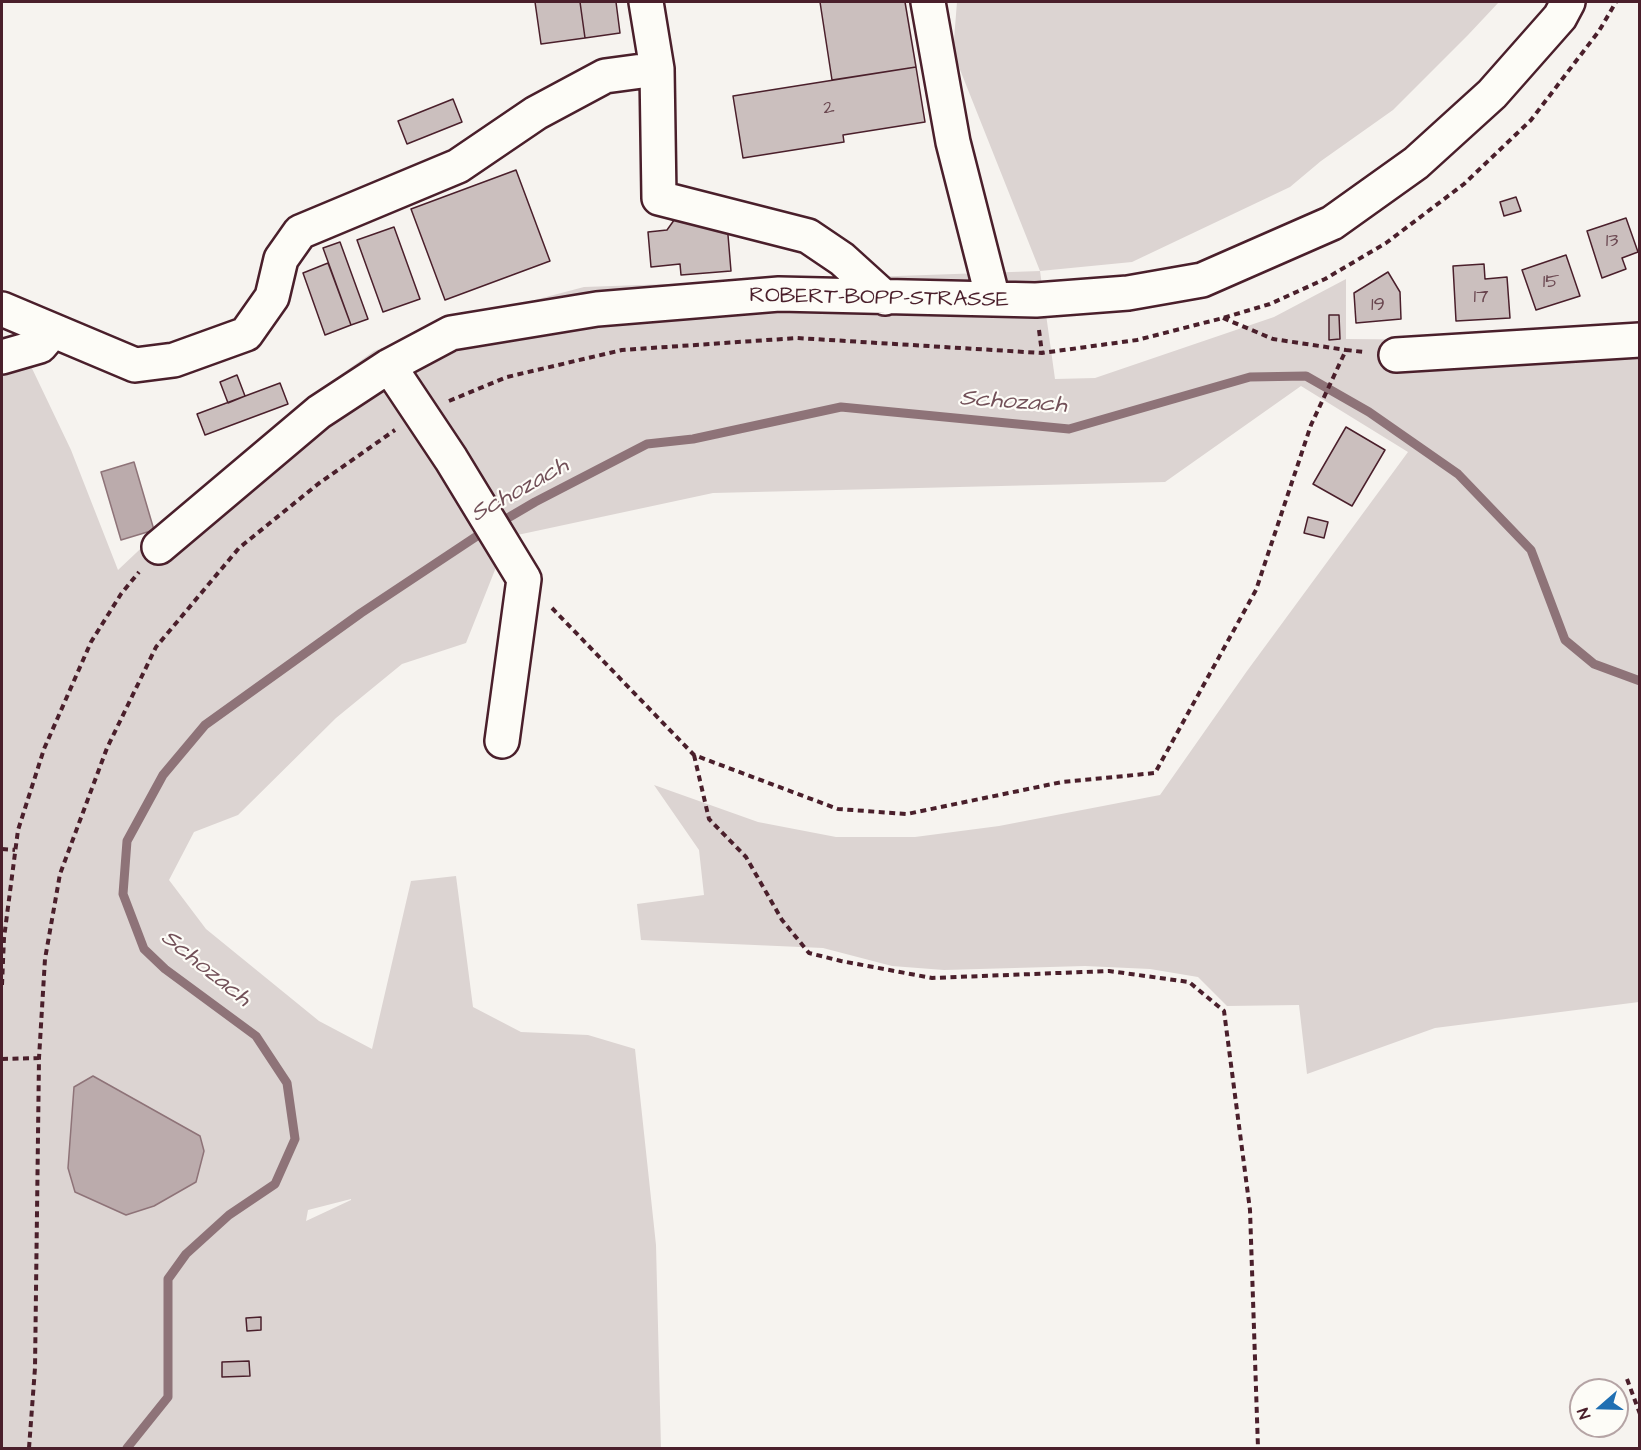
<!DOCTYPE html>
<style>
body{margin:0}
#map{position:relative;width:1641px;height:1450px;overflow:hidden;background:#f6f3ef;font-family:"Architects Daughter",sans-serif}
canvas{display:block}
.frame{position:absolute;inset:0;border:3px solid #4a1f2b;pointer-events:none}
.north{position:absolute;left:1569px;top:1378px;width:60px;height:60px;box-sizing:border-box;background:#fdfcf7;border:2px solid #b5a4a5;border-radius:50%;rotate:250deg;font-size:16px;font-weight:700;line-height:24px;text-align:center;color:#4a1f2b}
.north::after{content:'';display:block;margin:auto;width:21px;height:27px;background:#1f6fb2;clip-path:polygon(50% 0,100% 100%,50% 72%,0 100%)}
</style>
<div id="map">
<canvas width="1641" height="1450"></canvas>
<div class="frame"></div>
<div class="north">N</div>
</div>
<script>
const g = document.querySelector('canvas').getContext('2d');
g.lineJoin = 'round';
function fill(path, color) { g.fillStyle = color; g.fill(path, 'evenodd'); }
function stroke(path, color, width, dash) { g.strokeStyle = color; g.lineWidth = width; g.lineCap = dash ? 'butt' : 'round'; g.setLineDash(dash || []); g.stroke(path); }
function write(font, color, halo, rows, align = 'center') {
  g.font = font + ' "Architects Daughter",sans-serif'; g.lineWidth = 4.5; g.setLineDash([]); g.textBaseline = 'middle'; g.strokeStyle = halo; g.fillStyle = color; for (const [text, x, y, turn = 0] of rows) {
    g.save(); g.translate(x, y); g.rotate((+turn || 0) * Math.PI / 180); g.textAlign = isNaN(turn) ? turn : align; if (halo) g.strokeText(text, 0, 0); g.fillText(text, 0, 0); g.restore();
  }
}
const green = new Path2D(`
 M957 2H1499L1468 35 1393 110 1321 161 1290 187 1132 262 1040 271 1055 379 1095 378 1274 317 1346 279V339L1464 340 1639 326V1002L1435 1028 1307 1074 1299 1005 1227 1006 1198 977 1150 969 1085 966 944 970 892 966 823 948 641 940 637 904 704 895 699 850 654 785 758 822 836 837H915L999 826 1160 795 1247 671 1408 452 1301 386 1165 482 713 493 508 537 466 643 402 664 336 718 238 815 194 832 169 880 206 929 319 1021 372 1049 411 881 456 876 473 1007 521 1032 588 1035 635 1049 656 1245 661 1448H2V353L28 360 71 450 118 570 226 468 314 394 374 351 451 322 584 287 1040 271 953 52ZM351 1199V1200L306 1221 308 1210Z`);
const water = new Path2D(`
 M134 462 154 530 121 540 101 472Z
 M93 1076 200 1136 204 1151 196 1182 154 1206 126 1215 75 1192 68 1168 74 1087Z`);
const stream = new Path2D(`
 M127 1448 168 1397V1279L186 1254 229 1215 275 1184 295 1139 287 1083 256 1036 165 969 144 949 123 894 127 841 163 775 205 725 361 613 477 536 535 502 647 444 693 439 841 407 1069 429 1250 377 1306 376 1369 412 1458 474 1531 550 1565 640 1594 664 1640 681`);
const building = new Path2D(`
 M535 2H580L585 38 541 44Z
 M580 2H616L620 33 585 38Z
 M820 2H905L916 67 832 80Z
 M916 67 925 122 843 135 844 142 743 158 733 96Z
 M453 99 462 122 407 144 398 121Z
 M516 170 550 261 445 300 411 209Z
 M1516 197 1521 211 1504 216 1500 202Z
 M677 216 727 223 731 271 681 275 680 264 651 267 648 232 667 230Z
 M1626 218 1638 252 1622 258 1626 269 1602 278 1587 231Z
 M394 227 420 299 383 312 357 240Z
 M340 242 368 319 351 325 323 248Z
 M1566 255 1580 296 1536 310 1522 270Z
 M328 263 351 325 325 335 303 273Z
 M1484 264 1485 279 1507 277 1510 318 1456 321 1453 266Z
 M1388 272 1400 292 1401 319 1356 323 1354 293Z
 M1329 315H1339L1340 339 1329 340Z
 M237 375 245 396 228 403 220 382Z
 M280 383 288 404 205 435 197 414Z
 M1346 427 1385 450 1352 506 1313 484Z
 M1308 517 1328 522 1324 538 1304 533Z
 M261 1317V1330L247 1331 246 1318Z
 M249 1361 250 1376 222 1377V1362Z`);
const path = new Path2D(`
 M1223 318 1273 339 1346 350
 M1039 330 1042 353
 M449 401 507 377 622 350 797 338 1042 353 1137 340 1223 318 1270 304 1325 279 1386 243 1464 184 1531 120 1599 31 1616 2
 M552 608 694 755 838 809 907 814 1062 782 1155 773 1256 590 1311 425 1346 350 1364 352
 M694 755 709 819 746 857 782 920 809 953 841 961 932 978 1109 971 1189 982 1224 1011 1250 1210 1258 1448
 M2 849 15 850
 M2 985 4 938 18 830 44 749 91 642 121 594 139 572
 M2 1059 39 1058
 M1627 1379 1640 1414
 M29 1448 35 1368 39 1058 45 959 60 874 107 748 156 647 239 548 318 484 395 430`);
const minor = new Path2D(`
 M646 2 657 69 659 198 808 236 842 259 885 298
 M928 2 953 142 993 299
 M2 309 135 365 174 360 246 334 272 297 281 259 300 232 458 166 536 113 605 76 657 69
 M1396 355 1640 340
 M2 357 40 346 52 332
 M389 366 451 459 524 579 502 741
 M159 547 319 412 389 366 451 333 597 309 779 294 1036 300 1128 293 1202 280 1332 223 1416 163 1492 94 1560 17 1568 2`);
const numberNames = [
 ["2",829,109],
 ["13",1612,242],
 ["15",1551,283],
 ["17",1481,298],
 ["19",1378,306]
];
const streetNames = [
 ["ROBERT-BOPP-STRASSE",879,299,1]
];
const waterNames = [
 ["Schozach",1013,403,4],
 ["Schozach",520,491,-29],
 ["Schozach",205,969,39]
];
fill(green, '#dcd4d2');
fill(water, '#bbabac');
stroke(water, '#8e7378', 1.5);
stroke(stream, '#8e7378', 9);
fill(building, '#cbbfbe');
stroke(building, '#4a1f2b', 1.5);
stroke(minor, '#4a1f2b', 38);
stroke(path, '#4a1f2b', 4, [6, 4.5]);
stroke(minor, '#fdfcf7', 33);
write('20px', '#6a4750', null, numberNames);
write('22px', '#4a1f2b', '#fdfcf7', streetNames);
write('italic 24px', '#725058', '#fdfcf7', waterNames);
</script>
